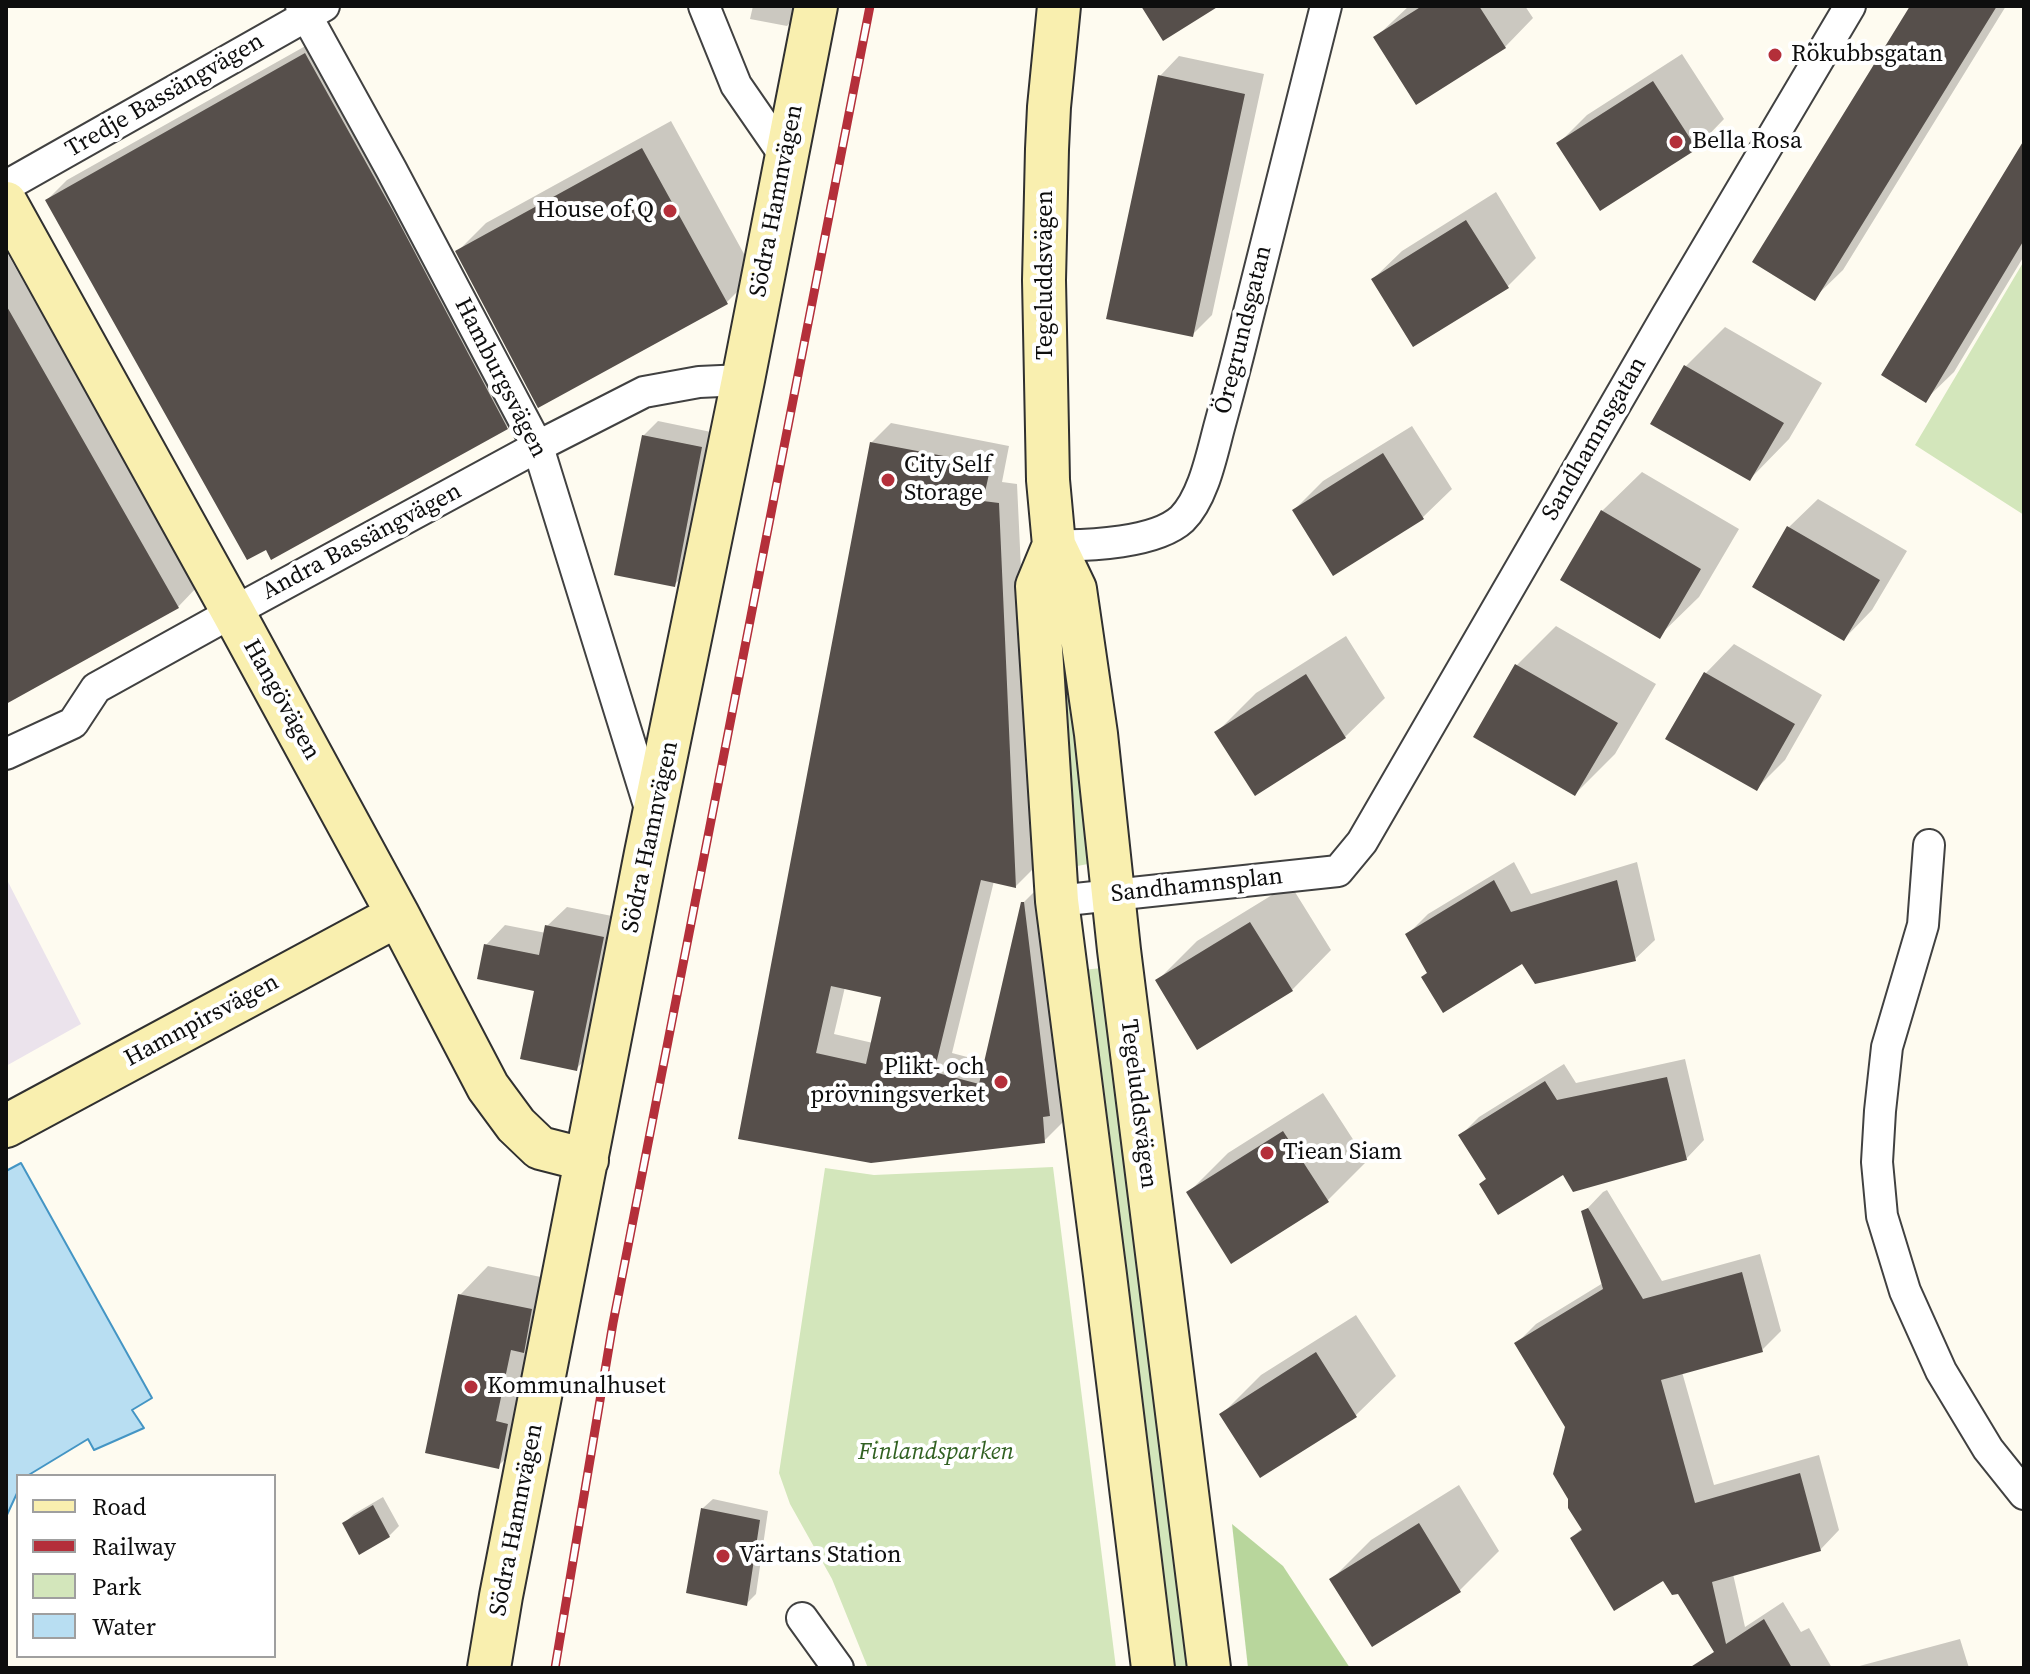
<!DOCTYPE html>
<meta charset="utf-8">
<style>
body{margin:0}
#map{position:relative;width:2030px;height:1674px;overflow:hidden;background:#fefbf0;font-family:"Source Serif 4",serif}
canvas{display:block}
.frame{position:absolute;inset:0;border:8px solid #0e0e0e;pointer-events:none}
.legend{position:absolute;left:16px;top:1474px;width:260px;height:184px;box-sizing:border-box;background:#fff;border:2px solid #9f9f9f;margin:0;padding:10px 14px;list-style:none;font-size:24px;color:#0e0e0e}
.legend li{display:flex;align-items:center;gap:16px;height:40px}
.legend b{width:40px;border:2px solid #9f9f9f}
</style>
<div id="map">
<canvas width="2030" height="1674"></canvas>
<div class="frame"></div>
<ul class="legend">
<li><b style="height:10px;background:#f9efaf"></b>Road</li>
<li><b style="height:10px;background:#b42f3a"></b>Railway</li>
<li><b style="height:22px;background:#d3e6bb"></b>Park</li>
<li><b style="height:22px;background:#b8def2"></b>Water</li>
</ul>
</div>
<script>
const g = document.querySelector('canvas').getContext('2d');
g.lineJoin = 'round';
function fill(path, color) { g.fillStyle = color; g.fill(path, 'evenodd'); }
function stroke(path, color, width, dash) { g.strokeStyle = color; g.lineWidth = width; g.lineCap = dash ? 'butt' : 'round'; g.setLineDash(dash || []); g.stroke(path); }
function write(font, color, halo, rows, align = 'center') {
  g.font = font + ' "Source Serif 4",serif'; g.lineWidth = 8; g.setLineDash([]); g.textBaseline = 'middle'; g.strokeStyle = halo; g.fillStyle = color; for (const [text, x, y, turn = 0] of rows) {
    g.save(); g.translate(x, y); g.rotate((+turn || 0) * Math.PI / 180); g.textAlign = isNaN(turn) ? turn : align; if (halo) g.strokeText(text, 0, 0); g.fillText(text, 0, 0); g.restore();
  }
}
const industrial = new Path2D(`
 M6 878 81 1024 6 1066Z`);
const green = new Path2D(`
 M2024 261V515L1915 445Z
 M1057 586 1059 587 1089 857 1088 864 1072 867Z
 M1102 968 1188 1668H1167L1082 970Z
 M1053 1167 1116 1668H868L832 1579 790 1504 779 1473 825 1168 874 1175Z`);
const forest = new Path2D(`
 M1232 1524 1283 1566 1350 1668H1248Z`);
const water = new Path2D(`
 M21 1163 152 1398 132 1410 144 1428 94 1450 88 1439 27 1476H18V1491L6 1517V1171Z`);
const shadow = new Path2D(`
 M753 6H806L787 26 750 19Z
 M1409 6H1525L1533 18 1505 47 1376 37Z
 M1913 6H2006L1843 270 1814 298Z
 M325 35 526 407 507 427 47 200 67 180Z
 M1682 54 1724 119 1696 148 1559 143 1587 115Z
 M1179 56 1264 74 1212 315 1192 335 1160 76Z
 M671 121 755 274 726 303 457 252 486 223Z
 M2024 143V256L1954 372 1925 400Z
 M1496 192 1536 258 1508 286 1413 344 1373 279 1402 251Z
 M6 251 197 587 178 607 6 702Z
 M1725 327 1822 383 1789 439 1750 479 1686 366Z
 M658 421 716 433 689 570 674 585 643 436Z
 M891 423 1009 446 1002 482 1017 484 1035 867 1016 886 994 881 952 1053 986 1062 1023 903 1043 883 1064 1121 1044 1141 740 1137 871 443ZM845 987 884 996 873 1043 834 1034Z
 M1412 426 1452 489 1423 517 1333 573 1294 510 1323 481Z
 M1642 472 1739 529 1699 597 1659 636 1602 511Z
 M1818 499 1907 551 1872 610 1844 639 1789 527Z
 M1556 626 1656 684 1615 754 1575 794 1517 665Z
 M1346 636 1385 698 1345 737 1217 732 1256 693Z
 M1734 644 1822 695 1785 760 1756 789 1668 738 1706 673Z
 M1514 862 1531 894 1637 862 1655 940 1635 959 1523 961 1429 972 1408 934 1428 914Z
 M1290 884 1331 950 1292 990 1157 981 1197 941Z
 M567 907 622 918 596 1049 576 1069 537 989 486 945 505 925 546 933 547 926Z
 M1685 1059 1704 1140 1686 1159 1564 1172 1488 1178 1461 1135 1479 1117 1564 1064 1576 1083Z
 M1323 1093 1367 1161 1327 1201 1188 1193 1228 1153Z
 M1607 1190 1662 1281 1760 1254 1781 1331 1762 1350 1682 1372 1714 1485 1819 1455 1839 1530 1820 1550 1733 1574 1745 1627 1783 1602 1801 1632 1809 1628 1832 1668H1720L1716 1651 1679 1592 1664 1578 1572 1538 1583 1527 1567 1426 1517 1343 1536 1324 1603 1283 1584 1212 1603 1192Z
 M488 1266 560 1281 527 1438 498 1466 460 1295Z
 M1356 1315 1396 1376 1356 1415 1261 1476 1222 1414 1261 1375Z
 M1459 1485 1499 1551 1460 1590 1373 1644 1332 1579 1371 1540Z
 M383 1497 399 1526 389 1536 344 1523 354 1514Z
 M713 1499 768 1511 756 1594 746 1604 703 1508Z
 M1960 1639 1969 1668H1852Z`);
const building = new Path2D(`
 M1141 6H1219L1163 41Z
 M1422 6H1479L1506 48 1416 105 1373 37Z
 M1910 6H1997L1815 301 1752 262Z
 M305 53 393 211 508 429 271 560 266 550 247 560 45 200Z
 M1158 75 1245 94 1193 337 1106 319Z
 M1653 81 1697 149 1600 211 1556 143Z
 M2024 140V240L1926 403 1881 375Z
 M642 148 728 304 538 408 455 251Z
 M1466 220 1509 288 1413 347 1371 279Z
 M6 305 179 608 6 704Z
 M1684 365 1784 423 1750 481 1650 424Z
 M642 435 702 447 675 587 614 575Z
 M870 442 991 465 983 501 999 503 1016 888 981 880 934 1072 979 1084 1021 902H1024L1050 1116 1043 1117 1045 1143 871 1163 738 1139ZM831 986 881 997 866 1064 816 1053Z
 M1383 453 1424 519 1333 576 1292 510Z
 M1601 510 1701 569 1660 639 1560 580Z
 M1787 526 1880 580 1844 641 1752 587Z
 M1515 664 1618 723 1575 796 1473 737Z
 M1704 672 1795 724 1757 791 1665 739Z
 M1306 674 1346 738 1255 796 1214 732Z
 M1494 880 1511 912 1617 880 1636 961 1535 984 1522 964 1443 1013 1421 977 1427 973 1405 934Z
 M1250 922 1293 991 1197 1050 1155 980Z
 M545 925 604 937 577 1071 520 1059 534 991 477 979 484 944 539 955Z
 M1667 1077 1687 1160 1573 1192 1563 1175 1498 1215 1479 1184 1486 1179 1458 1135 1545 1081 1557 1100Z
 M1283 1131 1329 1202 1231 1264 1186 1192Z
 M1588 1208 1643 1299 1742 1272 1763 1352 1661 1380 1695 1503 1800 1473 1821 1551 1712 1582 1726 1644 1764 1619 1792 1668H1689L1714 1652 1678 1594 1672 1595 1663 1581 1614 1611 1570 1538 1582 1530 1568 1508V1499L1553 1474 1565 1427 1514 1343 1603 1289 1581 1211Z
 M458 1294 532 1309 524 1353 511 1350 496 1421 508 1424 499 1469 425 1453Z
 M1316 1352 1357 1417 1260 1478 1219 1414Z
 M373 1505 390 1537 359 1555 342 1523Z
 M701 1508 760 1520 747 1606 686 1593Z
 M1419 1523 1461 1592 1372 1647 1329 1579Z`);
const street = new Path2D(`
 M301 6 391 169 538 447 652 815
 M704 6 736 85 785 156
 M6 186 324 6
 M1054 545C1089 546 1156 543 1182 519 1204 497 1212 453 1220 424 1229 391 1238 357 1246 324 1273 218 1299 112 1326 6
 M6 754 73 723 96 688 233 612 548 441 644 392 699 382 743 380
 M1929 845 1923 925 1887 1047 1880 1111 1877 1162 1882 1216 1905 1291 1941 1371 1988 1449 2024 1494
 M1057 901 1338 871 1362 842 1666 317 1850 6
 M802 1618 838 1668`);
const secondary = new Path2D(`
 M1059 6 1049 107 1047 149 1044 280 1048 480 1054 545 1075 589 1096 734 1119 950 1209 1668
 M6 203 233 612 398 915 488 1087 516 1125 540 1148 587 1160
 M1054 545 1037 586 1057 901 1105 1275 1153 1668
 M6 1126 398 915
 M489 1668 501 1596 646 853 743 380 816 6`);
const rail = new Path2D(`
 M555 1668 613 1323 870 6`);
const markers = [
 [1775,55,8,"#b42f3a"],
 [1676,142,8,"#b42f3a"],
 [670,211,8,"#b42f3a"],
 [888,480,8,"#b42f3a"],
 [1001,1082,8,"#b42f3a"],
 [1267,1153,8,"#b42f3a"],
 [471,1387,8,"#b42f3a"],
 [723,1556,8,"#b42f3a"]
];
const poiNames = [
 ["Rökubbsgatan",1791,55],
 ["Bella Rosa",1692,142],
 ["House of Q",654,211,"right"],
 ["City Self",904,466],
 ["Storage",904,494],
 ["Plikt- och",985,1068,"right"],
 ["prövningsverket",985,1096,"right"],
 ["Tiean Siam",1283,1153],
 ["Kommunalhuset",487,1387],
 ["Värtans Station",739,1556]
];
const streetNames = [
 ["Tredje Bassängvägen",165,96,-30],
 ["Södra Hamnvägen",777,201,-79],
 ["Tegeluddsvägen",1046,275,-90],
 ["Öregrundsgatan",1244,330,-76],
 ["Hamburgsvägen",500,378,63],
 ["Sandhamnsgatan",1595,439,-60],
 ["Andra Bassängvägen",362,542,-28],
 ["Hangövägen",281,700,61],
 ["Södra Hamnvägen",651,837,-78],
 ["Sandhamnsplan",1197,886,-6],
 ["Hamnpirsvägen",202,1021,-28],
 ["Tegeluddsvägen",1138,1104,83],
 ["Södra Hamnvägen",517,1520,-79]
];
const parkNames = [
 ["Finlandsparken",936,1453]
];
fill(industrial, '#ebe3ec');
fill(green, '#d3e6bb');
fill(forest, '#b8d69c');
fill(water, '#b8def2');
stroke(water, '#4495c4', 2);
fill(shadow, '#0003');
fill(building, '#564f4b');
stroke(street, '#414141', 34);
stroke(secondary, '#303030', 46);
stroke(street, '#fff', 30);
stroke(secondary, '#f9efaf', 42);
stroke(rail, '#b42f3a', 9);
stroke(rail, '#fff', 6, [18]);
for (const [x, y, r, color] of markers) { const dot = new Path2D(); dot.arc(x, y, r, 0, 2 * Math.PI); g.fillStyle = color; g.fill(dot); stroke(dot, '#fff', 3); }
write('24px', '#0e0e0e', '#fff', poiNames, 'left');
write('24px', '#0e0e0e', '#fff', streetNames);
write('italic 24px', '#316122', '#fff', parkNames);
</script>
